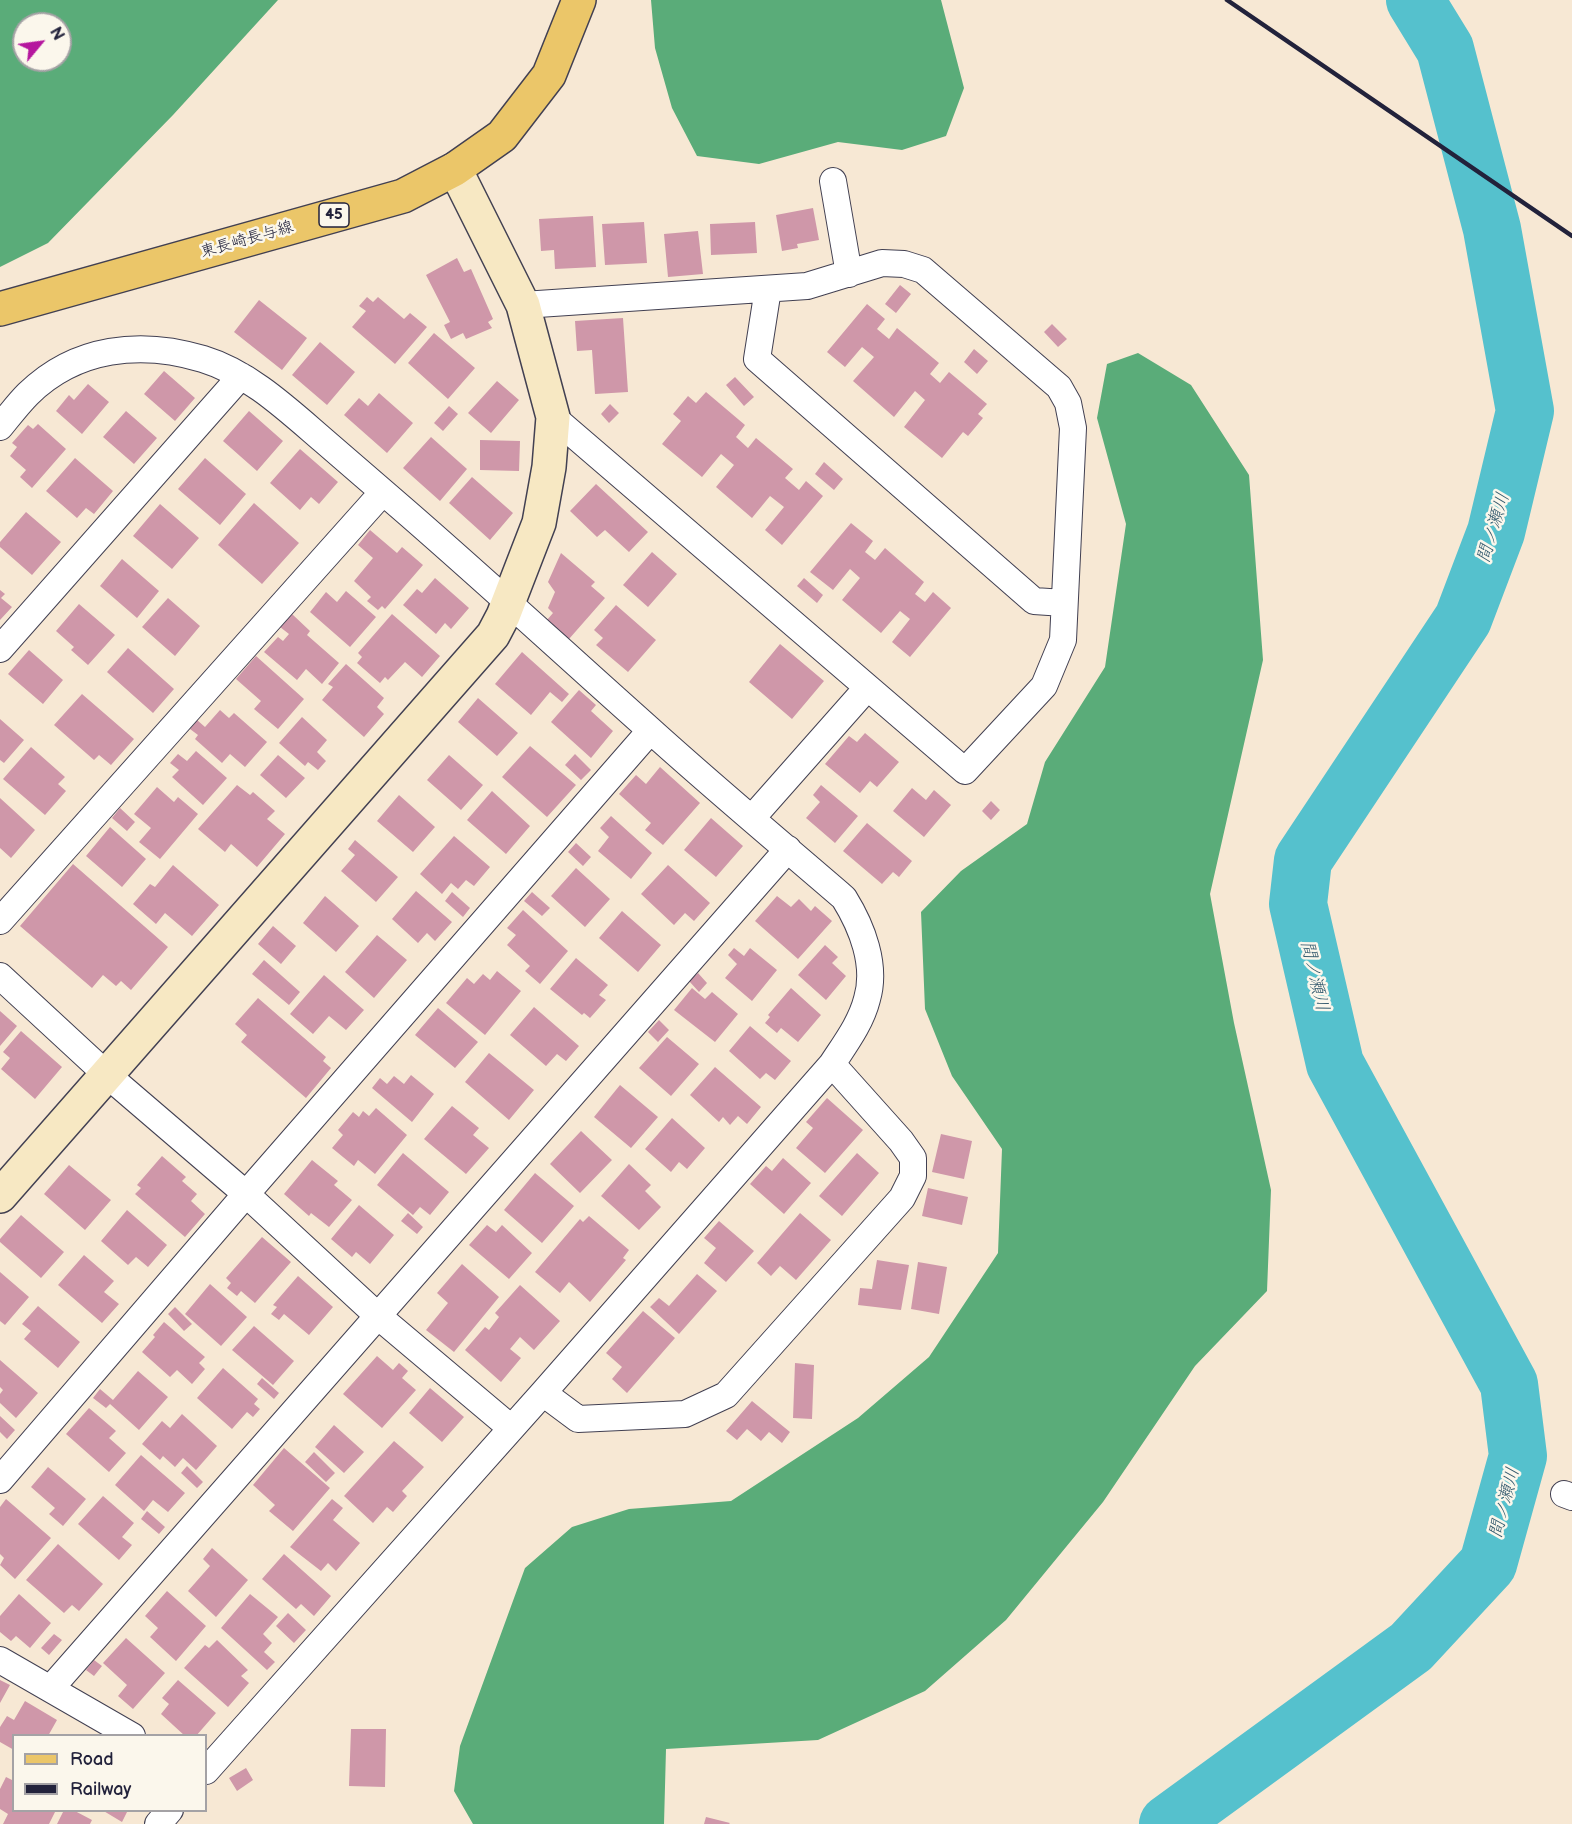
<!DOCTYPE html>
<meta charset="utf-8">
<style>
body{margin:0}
#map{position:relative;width:1572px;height:1824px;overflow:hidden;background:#f7e8d4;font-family:"Balsamiq Sans",sans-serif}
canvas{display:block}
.legend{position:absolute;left:12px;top:1734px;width:195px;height:78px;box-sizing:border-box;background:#fbf7ec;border:2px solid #a4a2a5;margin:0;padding:8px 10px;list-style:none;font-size:18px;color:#22223b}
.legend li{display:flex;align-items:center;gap:12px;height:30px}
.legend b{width:30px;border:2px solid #a4a2a5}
.north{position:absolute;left:12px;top:12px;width:60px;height:60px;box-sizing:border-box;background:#fbf7ec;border:2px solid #a4a2a5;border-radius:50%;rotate:61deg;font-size:16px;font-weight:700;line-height:24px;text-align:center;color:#22223b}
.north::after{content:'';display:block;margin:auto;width:21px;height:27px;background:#b5179e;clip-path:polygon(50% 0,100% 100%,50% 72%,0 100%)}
</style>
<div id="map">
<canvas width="1572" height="1824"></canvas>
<ul class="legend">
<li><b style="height:8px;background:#ebc669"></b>Road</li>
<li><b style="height:8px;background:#22223b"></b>Railway</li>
</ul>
<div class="north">N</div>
</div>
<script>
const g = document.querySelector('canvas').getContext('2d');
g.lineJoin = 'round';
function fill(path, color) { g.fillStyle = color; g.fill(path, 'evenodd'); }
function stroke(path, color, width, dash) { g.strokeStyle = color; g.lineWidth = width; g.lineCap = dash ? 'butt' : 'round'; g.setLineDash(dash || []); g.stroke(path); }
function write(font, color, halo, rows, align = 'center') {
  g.font = font + ' "Balsamiq Sans","Klee One",sans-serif'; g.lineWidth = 5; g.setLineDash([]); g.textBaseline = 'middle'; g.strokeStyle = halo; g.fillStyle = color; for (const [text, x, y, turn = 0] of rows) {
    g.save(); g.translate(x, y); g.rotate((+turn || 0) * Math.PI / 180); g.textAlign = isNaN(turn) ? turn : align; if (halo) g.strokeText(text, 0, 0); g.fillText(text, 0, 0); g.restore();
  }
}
const forest = new Path2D(`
 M0 0H278L173 115 48 243 0 267ZM24 24H60V60H24Z
 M651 0H941L964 88 946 136 902 150 838 142 759 164 697 156 672 108 655 48Z
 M1138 353 1191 385 1249 475 1263 660 1210 894 1234 1023 1271 1190 1267 1291 1195 1366 1103 1502 1006 1620 925 1691 818 1740 666 1749 664 1824H473L454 1791 460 1746 525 1568 572 1527 629 1509 731 1501 858 1418 929 1357 998 1253 1002 1149 952 1076 925 1009 921 912 961 871 1027 824 1045 762 1105 667 1126 524 1097 418 1107 364Z`);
const river = new Path2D(`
 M1168 1824 1411 1647 1488 1564 1518 1456 1509 1384 1335 1064 1298 904 1303 860 1463 619 1496 532 1525 411 1492 229 1445 49 1415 0`);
const building = new Path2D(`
 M813 208 819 240 797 244 798 248 782 251 776 215Z
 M593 216 596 267 555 269 554 250 541 251 539 219Z
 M644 222 647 263 605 265 602 224Z
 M755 222 757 253 711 255 710 224Z
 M698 231 703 274 668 277 664 234Z
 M457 258 464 272 471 269 493 319 488 322 492 328 466 339 463 333 451 339 444 325 450 322 426 275Z
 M900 285 911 294 896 313 885 304Z
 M367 297 373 302 378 297 404 319 410 313 427 327 395 364 352 327 366 311 359 306Z
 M259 300 307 338 282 370 234 332Z
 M867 304 885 319 877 329 889 339 897 328 939 363 930 374 940 383 949 372 987 404 978 414 983 418 968 436 963 432 942 458 904 427 925 400 915 391 894 417 853 381 874 357 862 347 845 367 827 352Z
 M623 318 628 392 595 394 592 350 577 351 575 321Z
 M1052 324 1067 339 1058 347 1044 332Z
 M434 333 475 368 448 399 408 363Z
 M320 342 355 372 327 405 292 375Z
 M974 349 988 361 977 374 964 362Z
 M164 371 195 398 175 421 144 394Z
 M735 377 754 397 744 406 726 385Z
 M497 381 519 400 491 433 468 413Z
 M88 384 109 402 82 434 56 411 69 395 74 400Z
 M706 392 745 425 736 437 748 448 756 438 793 469 785 478 799 490 806 481 823 496 782 545 765 530 784 507 770 496 752 518 716 487 734 465 721 454 702 477 662 444 681 421 673 414 688 396 696 403Z
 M379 393 413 423 387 453 344 415 359 398 368 406Z
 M610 404 619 413 609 423 601 414Z
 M449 406 458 414 443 431 434 423Z
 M126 411 157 438 134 464 103 437Z
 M249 411 283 441 257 471 223 441Z
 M38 424 66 449 32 488 20 477 26 470 10 456 17 447 12 443 28 425 33 429Z
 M431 437 467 469 440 501 403 468Z
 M480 440 520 441 519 471 480 470Z
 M300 449 338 482 319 504 311 497 300 510 270 483Z
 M75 458 113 491 94 514 86 508 77 518 46 491Z
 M205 458 246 494 220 525 178 489Z
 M824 462 843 479 834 490 815 474Z
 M472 477 513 513 490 540 449 503Z
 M596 484 648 532 629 552 605 530 597 537 570 511Z
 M254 503 299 543 262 584 218 545Z
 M160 504 199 538 172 569 133 536Z
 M26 512 61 542 32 575 0 547V542Z
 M851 523 873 541 865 552 875 560 885 548 924 582 915 594 925 602 933 592 951 608 910 657 892 642 910 619 900 611 881 633 842 600 860 578 850 569 833 590 810 572Z
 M370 530 397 553 402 547 423 565 385 609 382 606 378 610 367 601 371 597 354 581 373 558 358 545Z
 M652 552 677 574 648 607 623 585Z
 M561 553 595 582 591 586 605 598 569 639 547 620 553 613 548 608 555 592 548 582Z
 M122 559 159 591 137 618 100 586Z
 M435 578 469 608 451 629 445 623 436 634 403 605 417 589 422 593Z
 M804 578 823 595 817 603 797 586Z
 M0 590 5 594 1 598 12 607 0 620Z
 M346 591 376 617 350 647 310 612 326 592 337 602Z
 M168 598 200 626 175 656 142 627Z
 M79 604 115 635 88 665 71 650 74 647 56 631Z
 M616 605 656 640 628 672 596 645 603 638 594 630Z
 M292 614 310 631 307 635 339 663 322 684 306 669 297 680 264 652 278 637 283 641 289 634 280 627Z
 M392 614 440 656 422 677 405 662 388 680 385 677 380 683 357 663 362 657 358 653Z
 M780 644 824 681 792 719 749 682Z
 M128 648 174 689 153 713 107 672Z
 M29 650 63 680 43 704 8 674Z
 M522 652 569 694 562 702 550 692 531 715 495 684Z
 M256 656 304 699 278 729 254 709 261 701 236 679Z
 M346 664 384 698 377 707 384 714 364 737 322 700 333 687 328 684Z
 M579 690 596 705 591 711 613 731 591 758 551 722Z
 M82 694 134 739 111 765 99 755 94 760 54 725Z
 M478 698 518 733 497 756 458 722Z
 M220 710 229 718 234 713 267 742 245 767 230 754 222 763 195 739 198 735 190 729 197 720 205 727Z
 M302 717 327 740 317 752 326 761 318 770 308 762 305 766 279 743Z
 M0 719 24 740 4 763 0 760Z
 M865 733 899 762 877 787 870 781 860 793 825 764 849 736 857 742Z
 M530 746 576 785 547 817 502 777Z
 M31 747 65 777 58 784 66 791 45 815 3 779Z
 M196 751 227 778 203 805 172 777 179 770 170 763 178 754 187 761Z
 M575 754 591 770 581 780 565 765Z
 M278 755 305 778 286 798 260 775Z
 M449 755 483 785 461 810 427 780Z
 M660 767 700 803 663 845 645 830 651 823 619 794 636 775 646 784Z
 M237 785 250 795 253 792 275 811 267 819 285 834 257 867 231 844 225 852 198 829Z
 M821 785 858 816 835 843 806 818 820 802 813 795Z
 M157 787 174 802 178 797 198 814 160 859 139 842 151 828 134 814Z
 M912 788 926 800 934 790 951 805 924 837 893 811Z
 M492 791 530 826 506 854 467 820Z
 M399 795 435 827 413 852 377 821Z
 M0 798 35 830 11 858 0 848Z
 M991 801 1000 810 991 820 982 811Z
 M120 808 135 822 127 831 112 818Z
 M611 816 652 853 631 879 598 851 609 837 600 828Z
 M711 818 743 846 716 877 684 850Z
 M867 823 912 861 899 877 893 872 882 884 843 851Z
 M110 827 146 859 122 887 86 856Z
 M454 836 490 867 474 886 466 880 458 889 451 883 442 894 420 874Z
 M355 840 398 877 376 902 341 871 355 855 348 849Z
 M576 843 591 857 583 866 568 852Z
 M73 864 168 947 131 990 121 981 116 986 103 975 92 988 20 926Z
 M173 865 219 905 192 936 165 913 156 924 133 904 150 884 155 887Z
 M668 865 710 903 694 921 685 913 674 925 641 894Z
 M576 868 610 899 585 927 551 896Z
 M416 891 452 922 435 941 427 933 418 943 392 919Z
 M452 892 470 908 463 917 445 901Z
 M532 892 550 908 542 916 524 901Z
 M325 896 359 926 336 952 303 923Z
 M777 896 791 907 799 899 811 911 815 906 832 921 798 959 755 921Z
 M523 910 568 951 540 984 525 971 530 966 507 945 516 935 507 928Z
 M622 911 661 945 638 972 599 938Z
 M273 926 296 946 281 964 258 944Z
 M377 935 407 960 374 998 345 972Z
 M825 945 838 957 832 963 846 976 826 1000 798 975Z
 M734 948 744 956 750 948 777 970 752 1001 725 978 737 964 728 955Z
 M576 958 608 985 599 995 606 1000 590 1018 584 1013 582 1015 550 989Z
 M264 960 300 992 289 1005 252 974Z
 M497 971 521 991 485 1035 446 1003 467 978 474 984 483 974 490 980Z
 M698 973 707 983 699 992 689 981Z
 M324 975 364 1010 346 1030 329 1016 313 1034 290 1014Z
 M692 988 705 999 712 992 738 1014 715 1042 674 1010Z
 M791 988 821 1015 798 1042 781 1028 777 1033 765 1023 770 1017 768 1015Z
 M258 998 326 1057 323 1061 331 1068 306 1098 241 1042 247 1035 235 1024Z
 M534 1007 579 1046 566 1061 557 1054 546 1066 510 1035Z
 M438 1008 478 1042 455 1068 415 1035Z
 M0 1011 17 1026 0 1046Z
 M659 1020 669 1030 658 1042 648 1032Z
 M750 1026 791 1061 775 1080 766 1073 760 1079 729 1051Z
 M21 1031 62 1067 35 1099 1 1069 10 1058 3 1052Z
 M667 1037 699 1064 671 1096 639 1068Z
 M489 1053 534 1090 509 1120 465 1082Z
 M715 1067 761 1107 747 1124 738 1116 730 1125 723 1117 719 1122 690 1095Z
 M411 1075 434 1094 412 1122 372 1088 380 1078 387 1084 394 1076 404 1084Z
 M620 1085 658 1117 631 1148 594 1117Z
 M827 1098 863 1130 825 1173 796 1148 813 1128 806 1122Z
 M452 1106 479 1128 473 1135 489 1148 466 1174 424 1139Z
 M376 1108 407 1135 375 1174 358 1160 354 1166 332 1148 343 1135 338 1130 353 1112 359 1117 363 1111 369 1116Z
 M672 1118 705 1148 687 1169 679 1162 671 1172 645 1149Z
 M581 1131 612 1160 580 1193 550 1164Z
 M941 1134 972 1141 964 1179 932 1172Z
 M403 1153 449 1192 430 1215 420 1207 413 1215 377 1185Z
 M857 1153 879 1173 842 1216 819 1196Z
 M162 1156 186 1177 182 1181 197 1194 191 1201 205 1214 185 1237 135 1194 141 1188 137 1185Z
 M783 1158 811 1183 784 1214 750 1184 766 1166 772 1171Z
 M312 1160 338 1181 334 1185 352 1200 329 1227 311 1213 309 1216 284 1194Z
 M629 1164 651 1185 645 1191 661 1207 639 1230 601 1196Z
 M69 1165 111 1200 85 1230 44 1194Z
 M535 1173 574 1206 542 1243 504 1210Z
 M928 1188 968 1197 962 1225 922 1216Z
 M359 1205 394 1235 370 1264 356 1252 352 1257 331 1239Z
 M127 1210 167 1245 148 1267 136 1257 128 1265 101 1241Z
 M408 1213 423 1227 417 1234 401 1221Z
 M800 1213 831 1240 796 1280 780 1266 771 1276 757 1263Z
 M21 1215 64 1252 41 1278 0 1242V1239Z
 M589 1216 629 1250 623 1258 626 1260 590 1302 569 1282 560 1293 535 1272 580 1219 583 1222Z
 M719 1221 754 1251 726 1282 704 1263 716 1248 704 1238Z
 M487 1225 496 1232 502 1225 532 1253 509 1279 469 1245Z
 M262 1237 291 1262 255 1303 241 1291 237 1296 227 1288 231 1283 226 1278Z
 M84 1255 114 1281 104 1292 119 1304 102 1323 58 1285Z
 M877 1260 909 1265 901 1310 858 1305 860 1288 872 1289Z
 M918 1262 947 1267 939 1314 911 1309Z
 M462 1264 499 1297 454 1352 426 1330 448 1303 437 1293Z
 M0 1272 29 1297 5 1325 0 1321Z
 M697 1274 717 1291 679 1334 650 1307 659 1298 669 1306Z
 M298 1276 333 1307 309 1335 284 1314 279 1320 271 1314 277 1307 273 1305Z
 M210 1284 247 1317 221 1346 185 1314Z
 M520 1285 560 1321 534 1350 520 1337 510 1349 521 1358 501 1382 465 1350 485 1327 489 1330 499 1317 495 1313Z
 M38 1306 80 1342 58 1368 24 1339 31 1331 22 1324Z
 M175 1307 192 1324 184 1331 168 1314Z
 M643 1311 675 1338 627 1393 612 1379 622 1367 606 1353Z
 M164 1322 205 1357 199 1363 205 1369 192 1384 177 1370 170 1377 142 1352 155 1337 153 1335Z
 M254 1326 294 1361 273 1385 232 1350Z
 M377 1356 393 1370 399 1363 408 1371 402 1378 416 1390 382 1428 343 1394Z
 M0 1360 38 1393 16 1418 0 1403V1394L3 1390 0 1387Z
 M795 1363 814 1365 812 1419 793 1418Z
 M223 1368 258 1399 254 1404 260 1409 253 1417 247 1412 232 1429 197 1398Z
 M138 1371 168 1397 139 1430 110 1404 106 1408 93 1398 100 1389 113 1400Z
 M262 1378 279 1393 274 1399 257 1384Z
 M430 1388 464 1417 442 1442 409 1413Z
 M752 1401 790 1432 782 1443 769 1432 761 1441 747 1429 737 1440 726 1431Z
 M89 1408 116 1431 109 1438 126 1453 109 1472 66 1434Z
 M182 1414 217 1446 196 1470 183 1458 175 1467 163 1456 160 1460 142 1444 162 1421 170 1428Z
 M0 1416 15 1430 7 1439 0 1432Z
 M334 1425 364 1452 344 1473 315 1447Z
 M394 1441 424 1467 402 1491 407 1496 393 1512 387 1507 373 1523 344 1496Z
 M284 1448 330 1488 293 1531 269 1511 275 1505 253 1485Z
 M314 1452 335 1473 326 1482 305 1462Z
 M141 1455 185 1493 168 1512 153 1500 144 1511 115 1485Z
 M187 1466 203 1482 197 1488 181 1473Z
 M48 1467 86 1499 63 1526 49 1514 55 1508 31 1487Z
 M103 1496 134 1523 122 1537 132 1545 119 1560 78 1524Z
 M6 1499 51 1538 15 1579 0 1565 4 1558 0 1554V1507Z
 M332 1499 343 1508 333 1520 360 1543 336 1571 328 1563 321 1571 290 1547Z
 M147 1511 165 1527 159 1534 141 1519Z
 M58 1544 103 1584 79 1611 72 1605 64 1613 26 1580Z
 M212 1548 248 1580 216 1617 188 1591 210 1566 203 1559Z
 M284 1554 331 1596 314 1616 301 1604 296 1609 262 1579Z
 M167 1591 206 1626 176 1661 150 1637 158 1628 145 1616Z
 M19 1594 51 1623 30 1648 16 1636 11 1641 0 1632V1616Z
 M250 1594 278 1617 263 1634 272 1643 264 1652 275 1662 267 1670 221 1628Z
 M288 1613 306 1630 294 1643 276 1626Z
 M54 1634 62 1640 49 1655 41 1648Z
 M126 1638 165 1673 133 1709 118 1696 127 1685 103 1663Z
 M217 1640 248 1670 241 1676 249 1683 228 1707 184 1668 205 1645 209 1648Z
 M94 1660 102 1666 94 1676 86 1670Z
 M0 1680 10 1685 0 1703Z
 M178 1680 216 1713 196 1736H185L161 1714 169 1704 162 1698Z
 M25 1701 57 1720 48 1736H14V1750L0 1742V1727L7 1716 14 1720Z
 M351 1729H386L385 1787 349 1786Z
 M246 1768 253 1780 237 1791 229 1778Z
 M6 1777 14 1781V1810H56L49 1824H3L8 1814 0 1809V1789Z
 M64 1810H73L92 1820 90 1824H57Z
 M102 1810H128L122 1822Z
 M706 1817 730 1823 729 1824H704Z`);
const street = new Path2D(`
 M833 181 849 274
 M768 289 757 359 1034 601 1064 603
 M523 305 807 286 882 263 904 264 923 270 1059 387 1068 403 1073 428 1063 640 1044 686 965 771 553 417
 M0 427C9 416 18 404 28 394 76 347 141 340 203 359 249 373 287 409 323 440 350 463 377 487 404 510 487 582 567 656 649 729 713 787 779 842 844 898 862 927 877 965 867 999 861 1023 845 1044 832 1064L543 1393 206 1771
 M0 649 241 376
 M752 818 867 688
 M0 921 383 492
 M0 976 106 1074 246 1194 378 1316 511 1428
 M543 1393 578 1419 685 1414 726 1395 902 1198 913 1176V1158L901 1141 832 1064
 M0 1480 246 1194 650 731
 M1564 1494 1572 1497
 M0 1660 132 1736
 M51 1688 788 849
 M158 1824 170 1810`);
const secondary = new Path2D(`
 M0 1196 493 635 503 616 539 523 549 467 553 417 523 305 455 169`);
const primary = new Path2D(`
 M0 309 403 196 455 169 502 136 549 75 579 0`);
const rail = new Path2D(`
 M1227 0 1572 236`);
const shields = [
 [334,215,30]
];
const shieldNames = [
 ["45",334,215]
];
const streetNames = [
 ["東長崎長与線",247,240,-16]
];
const waterNames = [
 ["間ノ瀬川",1494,528,-73],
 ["間ノ瀬川",1314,976,77],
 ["間ノ瀬川",1505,1503,-75]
];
fill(forest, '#5aac79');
stroke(river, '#55c1cd', 58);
fill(building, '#cf97a9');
stroke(street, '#424052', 28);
stroke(secondary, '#424052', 36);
stroke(primary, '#424052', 36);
stroke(street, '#fff', 26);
stroke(secondary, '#f7e8c3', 33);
stroke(primary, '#ebc669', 33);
stroke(rail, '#22223b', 4.5);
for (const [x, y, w] of shields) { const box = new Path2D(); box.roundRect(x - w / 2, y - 12, w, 24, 4.5); g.fillStyle = '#fbf7ec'; g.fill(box); stroke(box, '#22223b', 1.5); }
write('bold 15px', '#22223b', null, shieldNames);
write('16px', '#22223b', '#fbf7ec', streetNames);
write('italic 18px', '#345a6e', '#fbf7ec', waterNames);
</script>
